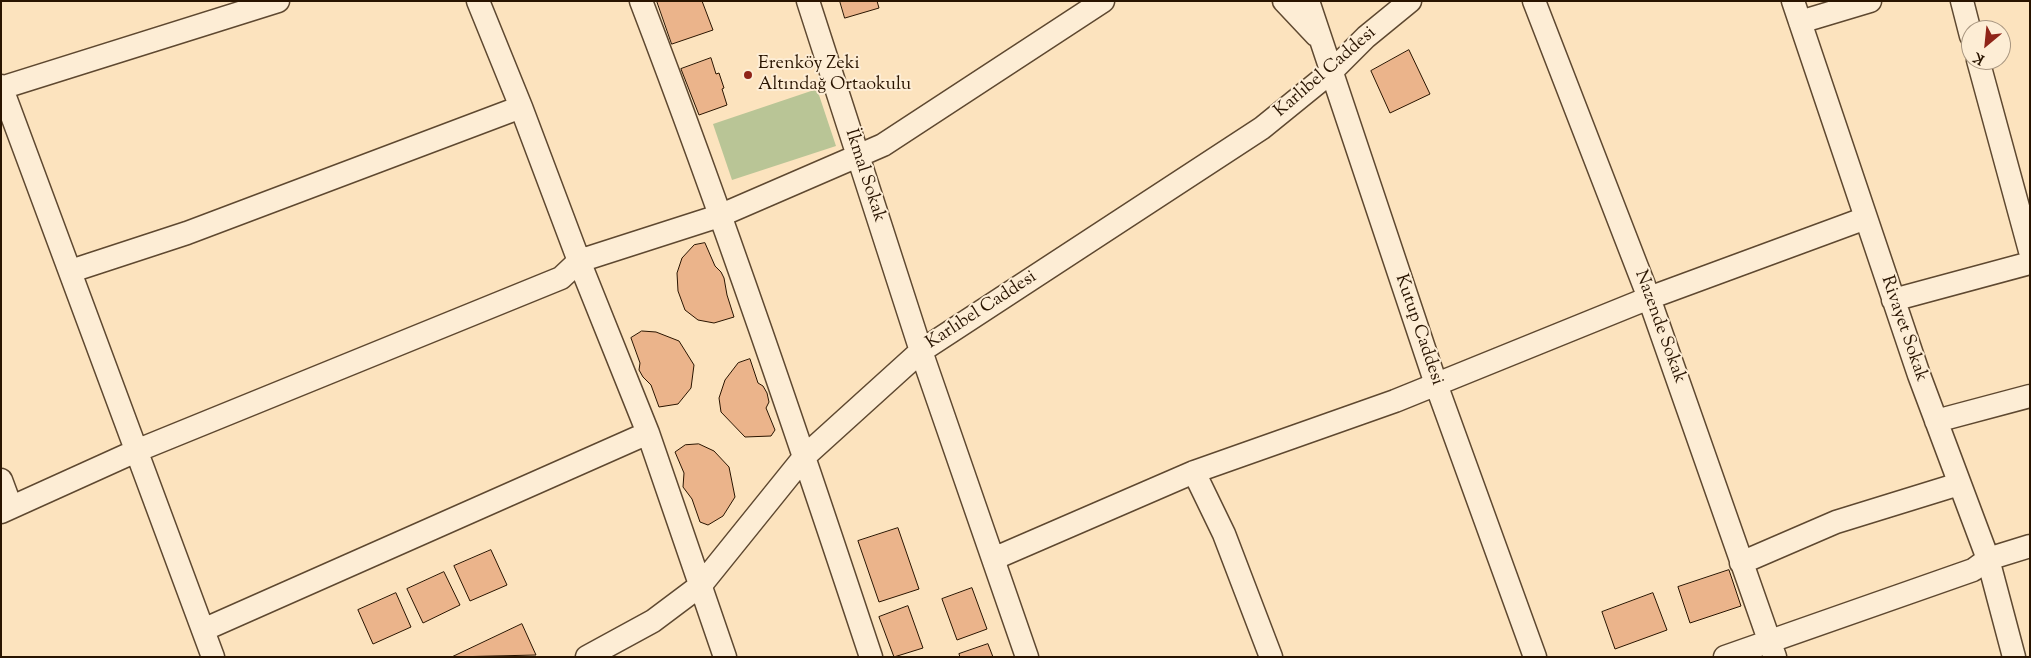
<!DOCTYPE html>
<meta charset="utf-8">
<style>
body{margin:0}
#map{position:relative;width:2031px;height:658px;overflow:hidden;background:#fce3be;font-family:"Sorts Mill Goudy",serif}
canvas{display:block}
.frame{position:absolute;inset:0;border:2px solid #291400;pointer-events:none}
.north{position:absolute;left:1961px;top:20px;width:50px;height:50px;box-sizing:border-box;background:#fdedd5;border:1px solid #a89680;border-radius:50%;rotate:208deg;font-size:14px;font-weight:700;line-height:20px;text-align:center;color:#291400}
.north::after{content:'';display:block;margin:auto;width:18px;height:22px;background:#8f2418;clip-path:polygon(50% 0,100% 100%,50% 72%,0 100%)}
</style>
<div id="map">
<canvas width="2031" height="658"></canvas>
<div class="frame"></div>
<div class="north">K</div>
</div>
<script>
const g = document.querySelector('canvas').getContext('2d');
g.lineJoin = 'round';
function fill(path, color) { g.fillStyle = color; g.fill(path, 'evenodd'); }
function stroke(path, color, width, dash) { g.strokeStyle = color; g.lineWidth = width; g.lineCap = dash ? 'butt' : 'round'; g.setLineDash(dash || []); g.stroke(path); }
function write(font, color, halo, rows, align = 'center') {
  g.font = font + ' "Sorts Mill Goudy",serif'; g.lineWidth = 4; g.setLineDash([]); g.textBaseline = 'middle'; g.strokeStyle = halo; g.fillStyle = color; for (const [text, x, y, turn = 0] of rows) {
    g.save(); g.translate(x, y); g.rotate((+turn || 0) * Math.PI / 180); g.textAlign = isNaN(turn) ? turn : align; if (halo) g.strokeText(text, 0, 0); g.fillText(text, 0, 0); g.restore();
  }
}
const green = new Path2D(`
 M817 89 836 146 732 180 713 124Z`);
const building = new Path2D(`
 M657 1H702L713 30 672 44Z
 M840 1H877L879 8 845 18Z
 M1409 50 1430 94 1390 113 1371 71Z
 M711 58 716 74 719 73 724 88 722 89 727 105 699 115 681 69Z
 M705 243 715 266 721 272 724 278 727 295 734 317 714 323 698 320 685 310 678 291 677 273 682 258 694 245Z
 M642 331 656 332 679 341 694 365 691 388 678 404 659 407 651 385 643 377 639 370 640 363 631 338Z
 M750 359 758 383 763 386 767 393 769 402 766 408 775 430 771 436 745 437 721 412 719 398 725 380 738 363Z
 M699 444 714 451 729 467 735 497 723 516 708 525 700 522 692 499 683 487 684 473 675 452 685 445Z
 M898 528 919 589 879 602 858 541Z
 M491 550 507 585 470 601 454 566Z
 M1729 570 1741 606 1690 623 1678 587Z
 M444 572 460 605 423 623 407 589Z
 M972 588 987 629 957 640 942 599Z
 M396 593 411 627 373 644 358 610Z
 M1653 593 1667 630 1615 649 1602 612Z
 M908 606 923 648 894 657 879 617Z
 M522 624 536 655 452 657Z
 M988 644 993 657H960L959 654Z`);
const minor = new Path2D(`
 M478 1 521 107 579 261 648 433 725 657
 M641 1C724 218 798 437 871 657
 M808 1 921 351 1027 657
 M1284 1 1316 35
 M1308 1 1436 384 1535 657
 M1534 1 1649 298 1775 657
 M1793 1 1919 375 1988 559 2014 657
 M1962 1 1971 36
 M1800 22 1870 1
 M1978 60 2030 251
 M1 86 213 657
 M1 88 278 1
 M71 271 187 233 521 107
 M1893 300 2030 263
 M1936 421 2030 396
 M1194 472 1224 534 1271 657
 M1 480 11 507
 M1 512 136 451 561 278 579 261 719 216 883 145 1103 1
 M993 559 1194 472 1395 401 1649 298 1866 218
 M1741 563 1836 522 1959 484
 M203 630 648 433
 M587 657 653 621 701 585 805 456 921 351 1262 128 1331 72 1366 37 1410 1
 M1725 657 1973 570 1988 559 2030 546`);
const markers = [
 [748,75,5,"#8f2418"]
];
const poiNames = [
 ["Erenköy Zeki",758,65],
 ["Altındağ Ortaokulu",758,86]
];
const streetNames = [
 ["Karlıbel Caddesi",1326,73,-41],
 ["İkmal Sokak",864,176,72],
 ["Karlıbel Caddesi",982,311,-33],
 ["Nazende Sokak",1659,327,70],
 ["Rivayet Sokak",1903,329,71],
 ["Kutup Caddesi",1418,330,71]
];
fill(green, '#b9c596');
fill(building, '#ebb48b');
stroke(building, '#291400', 1);
stroke(minor, '#5e4830', 25);
stroke(minor, '#fdedd5', 22);
for (const [x, y, r, color] of markers) { const dot = new Path2D(); dot.arc(x, y, r, 0, 2 * Math.PI); g.fillStyle = color; g.fill(dot); stroke(dot, '#fdedd5', 2); }
write('18px', '#291400', '#fdedd5', poiNames, 'left');
write('18px', '#291400', '#fdedd5', streetNames);
</script>
